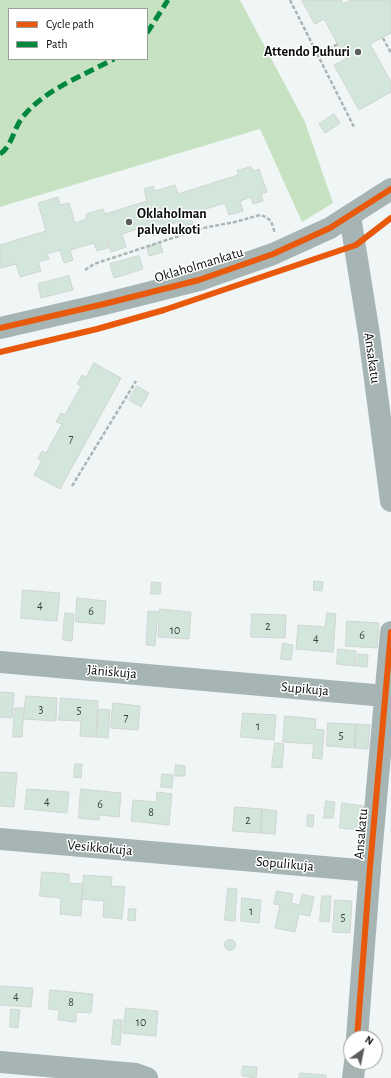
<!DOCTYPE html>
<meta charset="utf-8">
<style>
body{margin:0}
#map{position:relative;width:391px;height:1078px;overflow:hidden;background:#f0f6f5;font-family:"Alegreya Sans",sans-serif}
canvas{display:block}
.legend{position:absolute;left:8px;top:8px;width:140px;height:52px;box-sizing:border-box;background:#fff;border:1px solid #9d9e9e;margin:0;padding:5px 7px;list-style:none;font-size:12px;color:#090d0c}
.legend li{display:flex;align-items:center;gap:8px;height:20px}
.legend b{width:20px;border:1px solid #9d9e9e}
.north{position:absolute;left:343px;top:1030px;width:40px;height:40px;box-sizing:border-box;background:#fff;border:1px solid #9d9e9e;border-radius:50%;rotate:33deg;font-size:11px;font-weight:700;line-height:16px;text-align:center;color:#090d0c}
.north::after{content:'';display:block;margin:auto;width:14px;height:18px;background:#5a5f5e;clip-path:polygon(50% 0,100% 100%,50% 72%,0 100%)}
</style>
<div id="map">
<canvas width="391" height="1078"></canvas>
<ul class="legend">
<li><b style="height:5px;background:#e8590c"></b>Cycle path</li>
<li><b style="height:5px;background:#00873e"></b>Path</li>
</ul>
<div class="north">N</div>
</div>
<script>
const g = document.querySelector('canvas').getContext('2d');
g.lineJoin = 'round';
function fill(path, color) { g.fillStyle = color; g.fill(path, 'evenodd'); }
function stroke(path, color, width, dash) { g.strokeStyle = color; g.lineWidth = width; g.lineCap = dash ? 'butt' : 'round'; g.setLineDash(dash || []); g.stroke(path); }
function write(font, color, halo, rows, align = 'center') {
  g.font = font + ' "Alegreya Sans",sans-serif'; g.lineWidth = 3; g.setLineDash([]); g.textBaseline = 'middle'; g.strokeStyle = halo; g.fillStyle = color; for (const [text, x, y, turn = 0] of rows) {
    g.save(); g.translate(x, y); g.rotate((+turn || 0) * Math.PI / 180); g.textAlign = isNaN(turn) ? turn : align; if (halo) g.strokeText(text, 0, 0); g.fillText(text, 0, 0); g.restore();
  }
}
const green = new Path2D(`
 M0 0H240L305 122 333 203 302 222 260 129 0 207ZM9 9H147V59H9Z`);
const building = new Path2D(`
 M302 0H341L343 4 351 0H391V33L370 44 391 82V92L359 110 334 65 346 59 324 19 315 24Z
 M334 114 340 123 325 133 319 124Z
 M251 167 253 171 259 169 267 192 261 194 263 201 253 204 251 197 240 201 243 211 229 215 225 203 190 214 193 224 184 226 182 221 161 227 162 233 153 236 150 225 122 234 126 247 111 252 107 240 106 241 108 248 97 251 94 243 70 250 73 260 64 263 60 250 47 254 49 259 38 262 41 271 20 277 16 264 0 268V245L46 231 38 203 58 197 60 205 69 203 75 223 87 219 86 214 103 209 105 214 147 201 144 189 153 186 155 191 175 185 178 194 238 175 237 171Z
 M160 243 163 252 149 256 147 247Z
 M139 256 143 269 114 278 110 264Z
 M69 276 73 290 41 298 38 284Z
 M94 363 121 378 60 489 34 475 42 460 38 459 42 451 46 453 62 424 56 422 61 413 65 415 81 386 77 384 82 375 86 377Z
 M137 386 149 393 141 407 129 400Z
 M314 581 323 582 322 591 314 590Z
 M152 582 161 583 160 594H151Z
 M23 590 60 593 57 621 21 618Z
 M77 598 106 601 104 624 76 622Z
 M160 609 191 612 189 639 158 637 159 622H157L155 646 146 645 148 611 159 612Z
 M65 613 74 614 72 641 63 640Z
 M327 613 336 614 333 652 296 649 298 625 325 627Z
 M252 614 286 615 285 638 251 637Z
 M347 621 379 623 377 648 346 646Z
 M283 643 293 645 291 660 281 659Z
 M338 649 356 651 355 666 337 664Z
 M358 654 368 655 367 667 357 666Z
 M0 692 14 693 12 718 0 717Z
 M26 696 57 698 56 721 24 719Z
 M61 698 98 701 96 737 80 736 81 721 59 720Z
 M113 703 140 706 138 730 111 728Z
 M15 708H24L22 737H13Z
 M99 709 110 710 108 738 97 737Z
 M243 713 276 715 274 740 241 737Z
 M285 716 316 719 315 729 324 730 322 759 312 758 314 744 283 742Z
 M328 723 356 724 355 748 327 746Z
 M356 724 370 725 368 749 355 748Z
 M275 743 284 744 282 768 272 767Z
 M75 764H82L81 778 74 777Z
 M176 765 185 766V776H175Z
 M0 772 17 773 14 807 0 806Z
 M162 774 173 775 172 788 161 787Z
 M27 789 69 792 67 813 25 809Z
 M81 789 121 793 119 817 100 815 99 820 79 818Z
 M157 792 172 794 169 825 131 821 133 800 156 802Z
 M326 801 335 802 333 818H324Z
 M342 803 364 806 362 830 340 828Z
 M235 807 262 809 261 833 233 831Z
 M262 809 277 811 275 834 261 833Z
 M308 815H314L313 827 307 826Z
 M42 872 69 874V883L83 884 81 916 60 914 61 898 40 896Z
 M84 875 112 877 111 886 125 887 122 919 103 917 104 901 82 899Z
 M228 888 237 889 235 921 225 920Z
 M277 891 293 894 291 903 300 905 302 894 314 897 310 916 299 914 295 932 275 928 280 905 274 904Z
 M322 896H331L329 922 320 921Z
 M242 898 261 900 259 923 241 921Z
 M335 900 352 901 350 933 333 932Z
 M129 909H136L135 921 128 920Z
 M224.5 945a5.5 5.5 0 1 1 11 0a5.5 5.5 0 1 1-11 0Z
 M0 986 33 988 31 1007 0 1005Z
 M50 990 93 994 91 1013 76 1012V1022L58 1020 59 1010 49 1009Z
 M126 1008 158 1011 156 1036 123 1033Z
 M11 1009 20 1010 18 1028 10 1027Z
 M114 1020H122L120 1045 112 1044Z
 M243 1066 257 1067 256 1078 242 1076Z
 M300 1073 326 1075V1078H299Z`);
const path = new Path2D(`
 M290 0 354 127
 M383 38 391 53
 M318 55 338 44
 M85 270 94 264 203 228 235 222 260 215 266 217 271 221 275 233
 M72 486 136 381`);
const minor = new Path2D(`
 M350 216 369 334 391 501
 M0 328 104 304 199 280 273 254 330 228 391 189
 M0 662 385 696
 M0 839 370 871
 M357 1038 370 867 391 632
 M0 1062 136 1074 147 1078
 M353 1078 355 1062`);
const quiet = new Path2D(`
 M147 33 168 0
 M0 154C12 146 13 130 22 118 42 91 84 75 114 59`);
const cycleway = new Path2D(`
 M0 328 104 304 199 280 273 254 330 228 391 189
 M0 352 97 329 164 310 356 245 391 218
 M357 1038 370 867 391 632`);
const markers = [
 [358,52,4,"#5a5f5e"],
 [129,222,4,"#5a5f5e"]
];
const numberNames = [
 ["7",71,438],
 ["4",40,605],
 ["6",91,611],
 ["2",268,626],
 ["10",175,630],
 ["6",362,635],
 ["4",316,638],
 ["3",41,709],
 ["5",79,710],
 ["7",126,717],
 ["1",258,726],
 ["5",341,735],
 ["4",47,801],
 ["6",100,804],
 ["8",151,812],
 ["2",248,820],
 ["1",251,911],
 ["5",343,917],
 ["4",16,996],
 ["8",71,1002],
 ["10",141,1022]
];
const poiNames = [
 ["Attendo Puhuri",350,52],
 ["Oklaholman",137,214,"left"],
 ["palvelukoti",137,230,"left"]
];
const streetNames = [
 ["Oklaholmankatu",199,265,-17],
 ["Ansakatu",372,358,82],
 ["Jäniskuja",112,672,5],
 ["Supikuja",305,689,5],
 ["Ansakatu",361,834,-85],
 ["Vesikkokuja",100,848,5],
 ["Sopulikuja",285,864,5]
];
fill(green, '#c7e2c3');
fill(building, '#d2e6dc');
stroke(building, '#d0d4d3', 1);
stroke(path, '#acb6b6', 2.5, [4, 2]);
stroke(minor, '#a6b5b4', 22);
stroke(quiet, '#00873e', 5, [10, 5]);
stroke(cycleway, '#e8590c', 6);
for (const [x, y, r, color] of markers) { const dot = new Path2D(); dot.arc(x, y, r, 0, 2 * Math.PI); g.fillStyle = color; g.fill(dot); stroke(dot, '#fff', 1.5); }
write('12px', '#3b4340', null, numberNames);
write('bold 14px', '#090d0c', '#fff', poiNames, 'right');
write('14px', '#090d0c', '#fff', streetNames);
</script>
